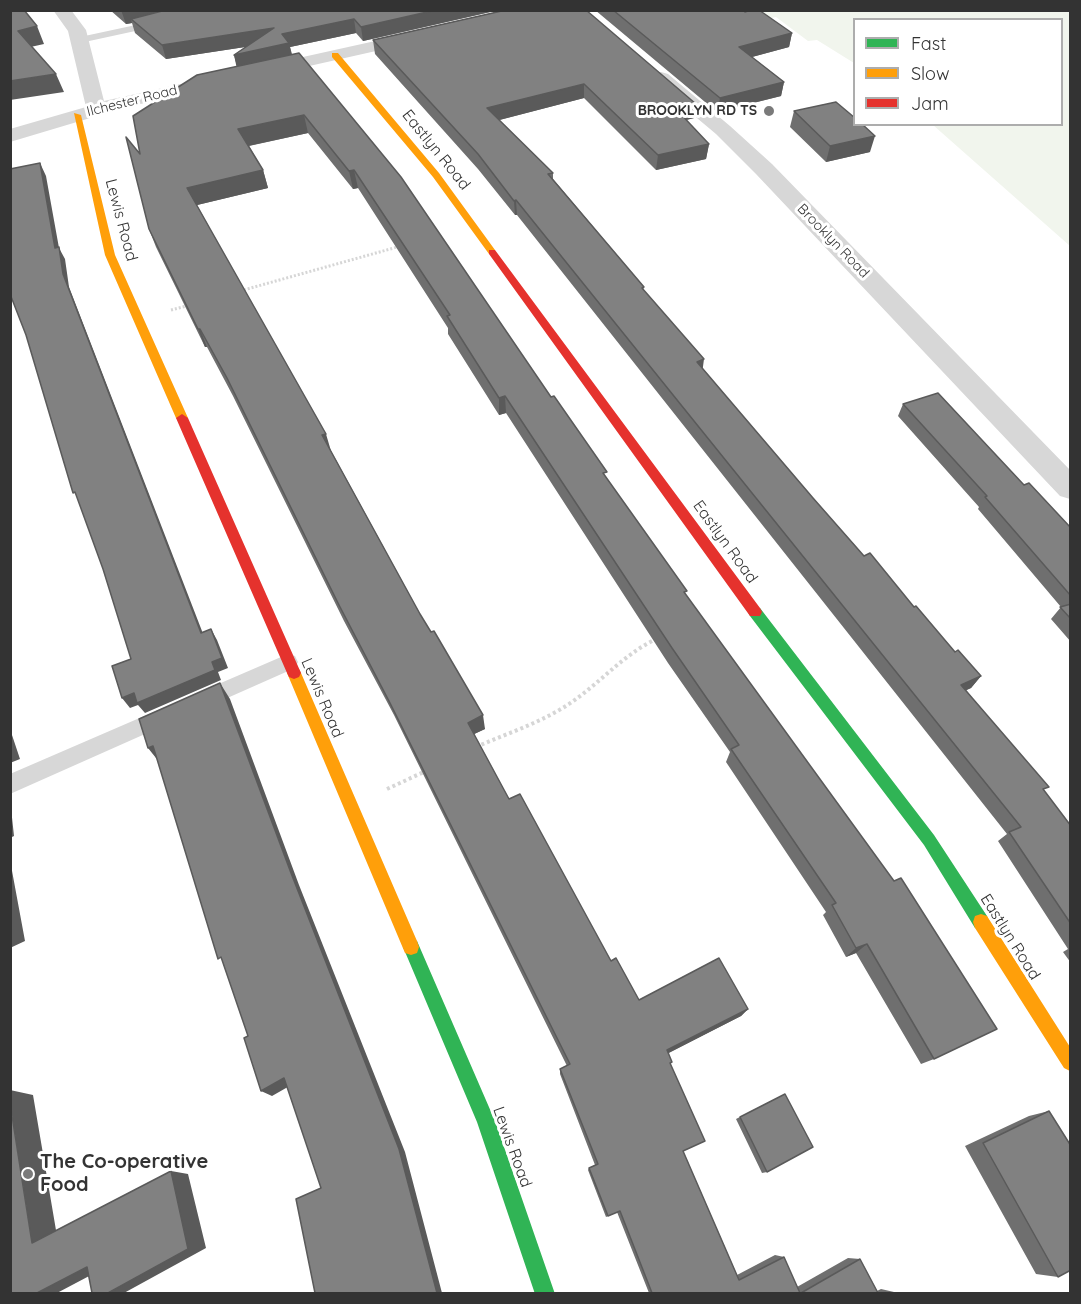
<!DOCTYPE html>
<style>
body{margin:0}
#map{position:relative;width:1081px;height:1304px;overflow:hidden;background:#fff;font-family:Quicksand,sans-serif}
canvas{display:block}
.frame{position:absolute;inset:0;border:12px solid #333;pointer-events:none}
.legend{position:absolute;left:853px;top:18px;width:210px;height:108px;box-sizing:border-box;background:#fff;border:2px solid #adadad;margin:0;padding:8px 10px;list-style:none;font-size:18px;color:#333}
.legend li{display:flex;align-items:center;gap:12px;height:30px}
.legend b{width:30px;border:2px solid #adadad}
</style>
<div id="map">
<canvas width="1081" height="1304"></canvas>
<div class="frame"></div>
<ul class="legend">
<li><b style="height:8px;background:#30b455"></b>Fast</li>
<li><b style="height:8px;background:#ff9f0a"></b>Slow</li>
<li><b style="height:8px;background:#e5322d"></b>Jam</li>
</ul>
</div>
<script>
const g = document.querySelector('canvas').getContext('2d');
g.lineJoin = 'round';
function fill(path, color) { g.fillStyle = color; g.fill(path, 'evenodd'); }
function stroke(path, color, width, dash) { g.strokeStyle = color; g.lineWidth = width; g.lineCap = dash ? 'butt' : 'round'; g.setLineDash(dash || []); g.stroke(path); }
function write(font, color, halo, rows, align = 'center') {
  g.font = font + ' Quicksand,sans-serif'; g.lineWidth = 6; g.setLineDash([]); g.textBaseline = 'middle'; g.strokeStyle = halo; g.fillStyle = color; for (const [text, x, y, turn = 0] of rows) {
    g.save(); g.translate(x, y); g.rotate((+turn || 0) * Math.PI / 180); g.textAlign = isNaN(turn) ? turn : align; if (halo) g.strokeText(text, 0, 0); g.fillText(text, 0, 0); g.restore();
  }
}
const green = new Path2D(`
 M731 11H1070V246L933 125 1062 124V20H854V63L817 40 808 41 776 17 755 22Z`);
const pathFar1 = new Path2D(`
 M240 291 401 246
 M171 310 190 305`);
const path = new Path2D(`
 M476 747C508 733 543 722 572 702 601 682 623 655 656 639
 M387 789 426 771`);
const lane = new Path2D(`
 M159 20 164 23 163 25 80 43 75 40 80 37Z
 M288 654 295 656 298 662 295 668 207 707 200 710 193 707 190 701 193 695Z
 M165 707 172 710 175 716 172 722 10 794V774Z`);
const street = new Path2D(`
 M53 10H71L86 30 104 101 416 32 422 33 425 37 422 41 416 42 127 107 10 142V129L86 107 68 31Z
 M661 72 668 74 730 126 772 164 1070 470V499L1060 496 756 174 716 134 654 82 651 78 654 74Z`);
const fast = new Path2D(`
 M755 607 760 608 934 835 987 916 989 922 987 928 981 930 975 928 924 845 750 616 748 612 750 608Z
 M411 939 417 941 495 1121 555 1294H535L477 1122 403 947 405 941Z`);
const slow = new Path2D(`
 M332 53H338L439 173 495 250V254H489L433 177 332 57Z
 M74 113 81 115 115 255 188 418 186 421 182 422 176 418 105 255Z
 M294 667 299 669 301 673 417 941 419 947 417 953 411 955 405 953 287 673 289 669Z
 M981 914 987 916 1070 1047V1071L1064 1068 975 928 973 922 975 916Z`);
const jam = new Path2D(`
 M489 250H495L760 608 762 612 760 616H750L489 254Z
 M182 414 188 418 301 673 299 677 294 679 289 677 287 673 176 418Z`);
const wall = new Path2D(`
 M110 10H499L363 41 356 33 290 47 292 54 606 478 686 595 934 1059 921 1064 856 953 846 957 823 915 826 912 726 762 730 752 668 663 506 413 499 415 448 334V328L358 188 353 189 308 133 249 146 263 170 268 188 197 205 420 614 485 729 474 734 509 799 611 961 639 1000 748 1009 741 1016 668 1053 683 1151 737 1275 775 1255 784 1257 797 1287 848 1258 860 1259 877 1291 881 1289 894 1292 895 1293H649L617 1212 606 1217 588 1170 589 1168 595 1165 560 1074V1069L567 1066 394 715 344 621 233 396 207 347H205L156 247 149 229 140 154 237 66 234 55 245 47 166 59 135 33 132 23 126 24Z
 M506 10 694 118 686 120 709 144 706 159 656 170 584 98 499 120 553 173V179L644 287 643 290 703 369 813 498 864 556 914 607 955 652 981 676 971 688 966 690 1044 791 1071 826V963L1063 952 1068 949 998 841 1007 834 517 215H515L478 169 375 54 373 40Z
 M595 10H743L792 33 789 47 752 57 784 82 781 96 717 112Z
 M794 111 870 152 826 162 790 127Z
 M903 404 1024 485 1071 528V642L1051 619 1061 607 978 509 979 507 898 416Z
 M785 1094 767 1172 762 1173 736 1119Z
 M1049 1111 1058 1277 1036 1274 965 1146 1029 1116Z`);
const shadedWall = new Path2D(`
 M121 10H188L131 19 132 23 126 24Z
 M436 10H499L363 41 361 27Z
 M354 19 356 33 290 47 292 57 237 69 234 55 282 34Z
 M37 26 44 44 26 48 18 31Z
 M274 28 278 42 166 59 162 45Z
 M792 33 789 47 737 61 739 47Z
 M56 74 64 92 10 100V81Z
 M784 82 781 96 717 112 720 98Z
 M584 84V98L488 123 487 108Z
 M696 104 694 118 674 123 676 109Z
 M304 115 308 133 243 147 238 129Z
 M875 136 870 152 826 162 830 146Z
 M709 144 706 159 656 170 658 155Z
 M40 163 46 176 59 248 65 259 69 287 207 644 201 633 63 274 55 248Z
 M263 170 268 188 193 206 187 188Z
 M354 170 358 188 353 189 349 171Z
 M516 200 517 215H515L514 201Z
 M198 329H200L207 347H205Z
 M704 359 702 374 697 362Z
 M505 396 506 413 499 415V398Z
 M326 434 331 451 322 435Z
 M211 629 217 640 228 668 218 672 221 680 145 713 138 705 130 708 122 698 212 662Z
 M981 676 971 688 952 697 961 685Z
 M220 683 230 699 299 885 405 1152 442 1293H437L291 873Z
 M483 715 485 729 470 736 468 723Z
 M10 729 20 759 10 763Z
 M153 746 160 763 148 748Z
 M10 799 14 836 10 838Z
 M10 860 25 941 10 948Z
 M867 944 856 953 846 957 856 948Z
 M748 1009 741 1016 663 1056 667 1050Z
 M284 1078 293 1084 272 1096 261 1091Z
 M10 1090 33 1095 58 1242 32 1243 10 1103Z
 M171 1171 188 1174 206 1248 124 1293H108Z
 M110 1265 57 1293H37L87 1267Z`);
const building = new Path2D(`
 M10 10H24L37 26 18 31 56 74 10 81Z
 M166 10H436L361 27 354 19 282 34 289 43 234 55 274 28 162 45 131 19Z
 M506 10H586L696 104 676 109 709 144 658 155 584 84 487 108 553 173 548 174 644 287 642 288 704 359 697 362 813 498 864 556 870 553 914 607 916 606 955 652 958 650 981 676 961 685 1049 787 1043 789 1071 826V924L1009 832 1021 827 516 200 514 201 478 154 373 40Z
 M613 10H743L745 12 751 10H759L792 33 739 47 784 82 720 98Z
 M299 53 401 177 551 397 554 396 607 472 603 473 687 591 684 592 894 881 901 878 997 1029 934 1059 867 944 856 948 832 905 836 903 731 749 739 745 672 648 505 396 499 398 447 316 450 315 354 170 349 171 304 115 238 129 263 170 187 188 326 434 322 435 420 614 431 632 434 631 483 715 468 723 509 799 520 794 611 961 616 958 639 1000 719 958 748 1009 667 1050 672 1062 670 1063 705 1141 683 1151 739 1280 784 1257 800 1293H652L620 1211 608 1216 589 1168 598 1164 560 1069 570 1064 389 701 339 605 227 378 200 329H198L149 229 126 137 140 154 133 116 197 75Z
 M836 102 855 118V124H862L875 136 830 146 794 111Z
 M40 163 55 248 59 247 63 274 201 633 211 629 222 658 212 662 215 670 137 703 134 693 122 698 112 666 131 659 103 569 75 492 73 493 26 335 10 294V169Z
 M938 393 1024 485 1029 483 1071 528V596L985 497 987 496 903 404Z
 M1071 604V619L1060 607Z
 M220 683 291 873 399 1149 437 1293H315L296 1199 321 1188 284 1078 261 1091 244 1038 248 1036 221 957 218 959 153 746 148 748 139 719Z
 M785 1094 813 1147 767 1172 740 1117Z
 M10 1103 32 1243 171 1171 188 1249 108 1293H92L87 1267 37 1293H10Z
 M1049 1111 1071 1146V1270L1058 1277 983 1143Z
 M860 1259 878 1293H801Z`);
const markers = [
 [769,111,6,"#7a7a7a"],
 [28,1174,6,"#7a7a7a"]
];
const farStreetnames = [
 ["Ilchester Road",132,101,-14],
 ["Brooklyn Road",833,241,46]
];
const farPoinames = [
 ["BROOKLYN RD TS",757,111]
];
const streetNames = [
 ["Eastlyn Road",436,150,51],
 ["Lewis Road",121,220,75],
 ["Eastlyn Road",725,542,54],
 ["Lewis Road",322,698,67],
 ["Eastlyn Road",1010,937,58],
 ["Lewis Road",512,1147,70]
];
const nearPoinames = [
 ["The Co-operative",40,1162],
 ["Food",40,1185]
];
fill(green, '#f1f5ed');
stroke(pathFar1, '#d6d6d6', 3, [2, 2]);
stroke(path, '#d6d6d6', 4, [3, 3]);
fill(lane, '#d7d7d7');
fill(street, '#d7d7d7');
fill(fast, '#30b455');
fill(slow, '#ff9f0a');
fill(jam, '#e5322d');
fill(wall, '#6f6f6f');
fill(shadedWall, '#5a5a5a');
fill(building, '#818181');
stroke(building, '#5a5a5a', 1.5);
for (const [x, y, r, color] of markers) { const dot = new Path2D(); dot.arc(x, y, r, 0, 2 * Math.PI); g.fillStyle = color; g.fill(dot); stroke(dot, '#fff', 2); }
write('14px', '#333', '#fff', farStreetnames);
write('bold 14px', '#333', '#fff', farPoinames, 'right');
write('16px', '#333', '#fff', streetNames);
write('bold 20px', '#333', '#fff', nearPoinames, 'left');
</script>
